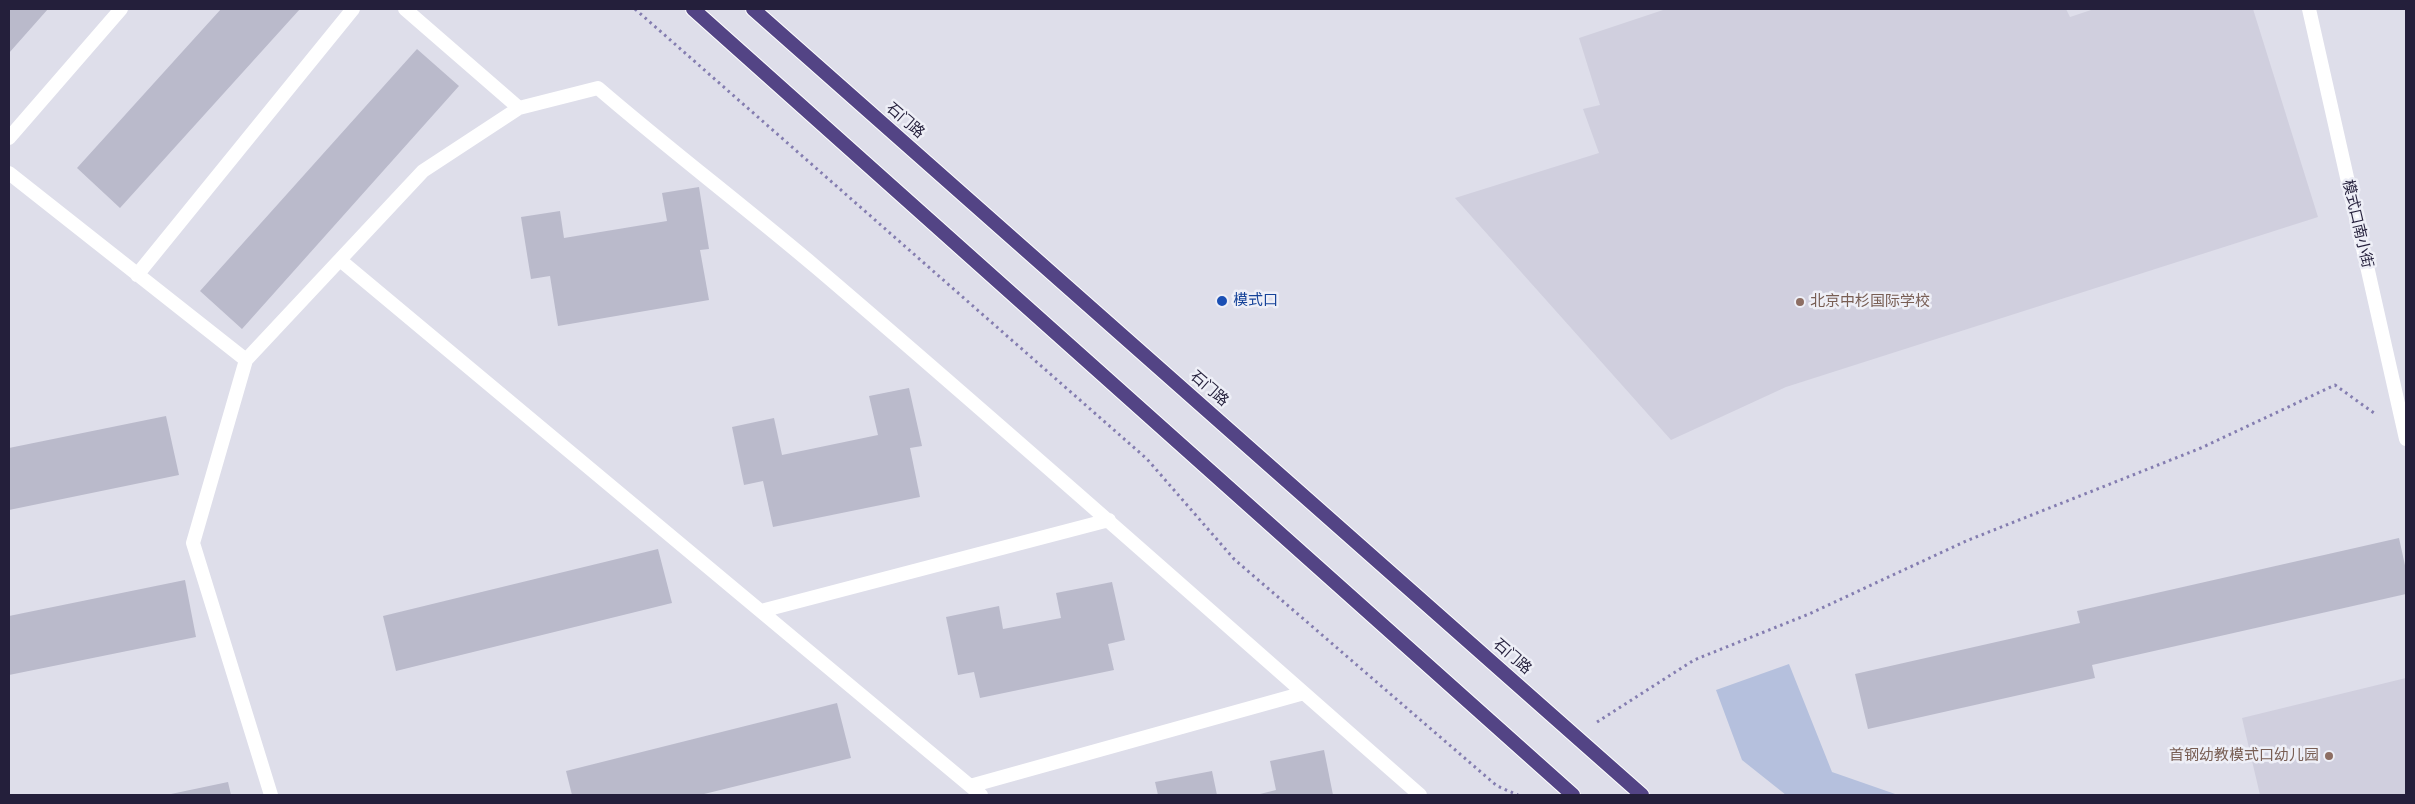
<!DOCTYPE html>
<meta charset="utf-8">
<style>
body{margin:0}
#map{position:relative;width:2415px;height:804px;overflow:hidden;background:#dedeea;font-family:"DejaVu Sans",sans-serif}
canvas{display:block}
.frame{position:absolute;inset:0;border:10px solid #241f3b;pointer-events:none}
</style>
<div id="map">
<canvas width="2415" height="804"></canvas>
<div class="frame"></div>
</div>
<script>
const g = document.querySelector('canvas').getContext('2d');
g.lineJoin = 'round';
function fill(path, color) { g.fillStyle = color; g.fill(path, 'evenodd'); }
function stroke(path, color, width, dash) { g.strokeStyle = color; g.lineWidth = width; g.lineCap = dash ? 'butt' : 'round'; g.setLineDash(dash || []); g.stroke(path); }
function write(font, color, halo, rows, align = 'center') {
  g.font = font + ' "DejaVu Sans","Noto Sans SC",sans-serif'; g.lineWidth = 5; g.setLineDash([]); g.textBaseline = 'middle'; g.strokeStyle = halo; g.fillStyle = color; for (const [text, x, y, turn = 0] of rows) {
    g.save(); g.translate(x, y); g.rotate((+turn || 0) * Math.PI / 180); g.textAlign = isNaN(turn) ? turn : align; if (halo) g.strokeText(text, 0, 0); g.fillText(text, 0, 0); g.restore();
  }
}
const built = new Path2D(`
 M1666 9H2066L2070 17 2094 9H2253L2318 217 1786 387 1671 440 1455 198 1599 153 1583 109 1600 105 1579 38Z
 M2406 678V795H2260L2242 718Z`);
const green = new Path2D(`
 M1789 664 1832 772 1898 795H1786L1742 760 1716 690Z`);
const building = new Path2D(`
 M9 9H48L9 53Z
 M221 9H300L120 208 77 168Z
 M417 49 459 86 242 329 200 291Z
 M699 187 709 249 700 250 709 300 558 326 550 276 531 279 521 217 560 211 564 238 667 221 662 193Z
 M909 388 922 446 910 448 920 497 773 527 763 481 744 485 732 427 774 418 782 455 878 435 869 396Z
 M166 416 179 475 9 510V448Z
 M2399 538 2406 570V594L2092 665 2095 678 1868 729 1855 674 2080 623 2077 611Z
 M658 549 672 603 396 671 383 616Z
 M185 580 196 637 9 675V616Z
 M1112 582 1125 640 1108 644 1114 670 980 698 974 672 958 675 946 617 999 606 1003 629 1061 618 1056 593Z
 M837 703 851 758 700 795H572L566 771Z
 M1324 750 1333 795H1256L1276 790 1270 761Z
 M1212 771 1217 795H1158L1155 782Z
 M228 782 231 795H171V794Z`);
const path = new Path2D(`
 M635 9 1147 459 1234 559 1497 786 1518 795
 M1597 722 1694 660 1809 614 1966 541 2201 448 2335 385 2374 413`);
const minor = new Path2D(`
 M405 9 519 108
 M2309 9 2406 439
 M9 138 121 9
 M9 173 246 360
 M340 260 981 795
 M137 275 353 9
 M761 611 1109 520
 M970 786 1304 693
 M271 795 193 543 246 360 423 171 519 108 598 88C670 150 745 207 817 268 1020 441 1219 619 1420 795`);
const trunk = new Path2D(`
 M693 9 1573 795
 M753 9 1642 795`);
const markers = [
 [1222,301,6,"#1a4fb4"],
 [1800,302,5,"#8d6e63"],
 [2329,756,5,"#8d6e63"]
];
const streetNames = [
 ["石门路",905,121,41],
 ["模式口南小街",2357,224,77],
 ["石门路",1209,389,41],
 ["石门路",1512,657,41]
];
const transitNames = [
 ["模式口",1233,301]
];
const educationNames = [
 ["北京中杉国际学校",1810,302],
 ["首钢幼教模式口幼儿园",2319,756,"right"]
];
fill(built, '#d0cfde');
fill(green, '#b5c0dd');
fill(building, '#babacb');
stroke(trunk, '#fff', 16);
stroke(path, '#847db0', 3, [2.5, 4]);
stroke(minor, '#fff', 14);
stroke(trunk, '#534485', 14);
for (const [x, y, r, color] of markers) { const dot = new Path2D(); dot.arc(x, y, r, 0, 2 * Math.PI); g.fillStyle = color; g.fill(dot); stroke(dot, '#eeeff7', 2); }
write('15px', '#241f3b', '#eeeff7', streetNames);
write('15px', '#164399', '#eeeff7', transitNames, 'left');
write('15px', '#785e54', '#eeeff7', educationNames, 'left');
</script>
